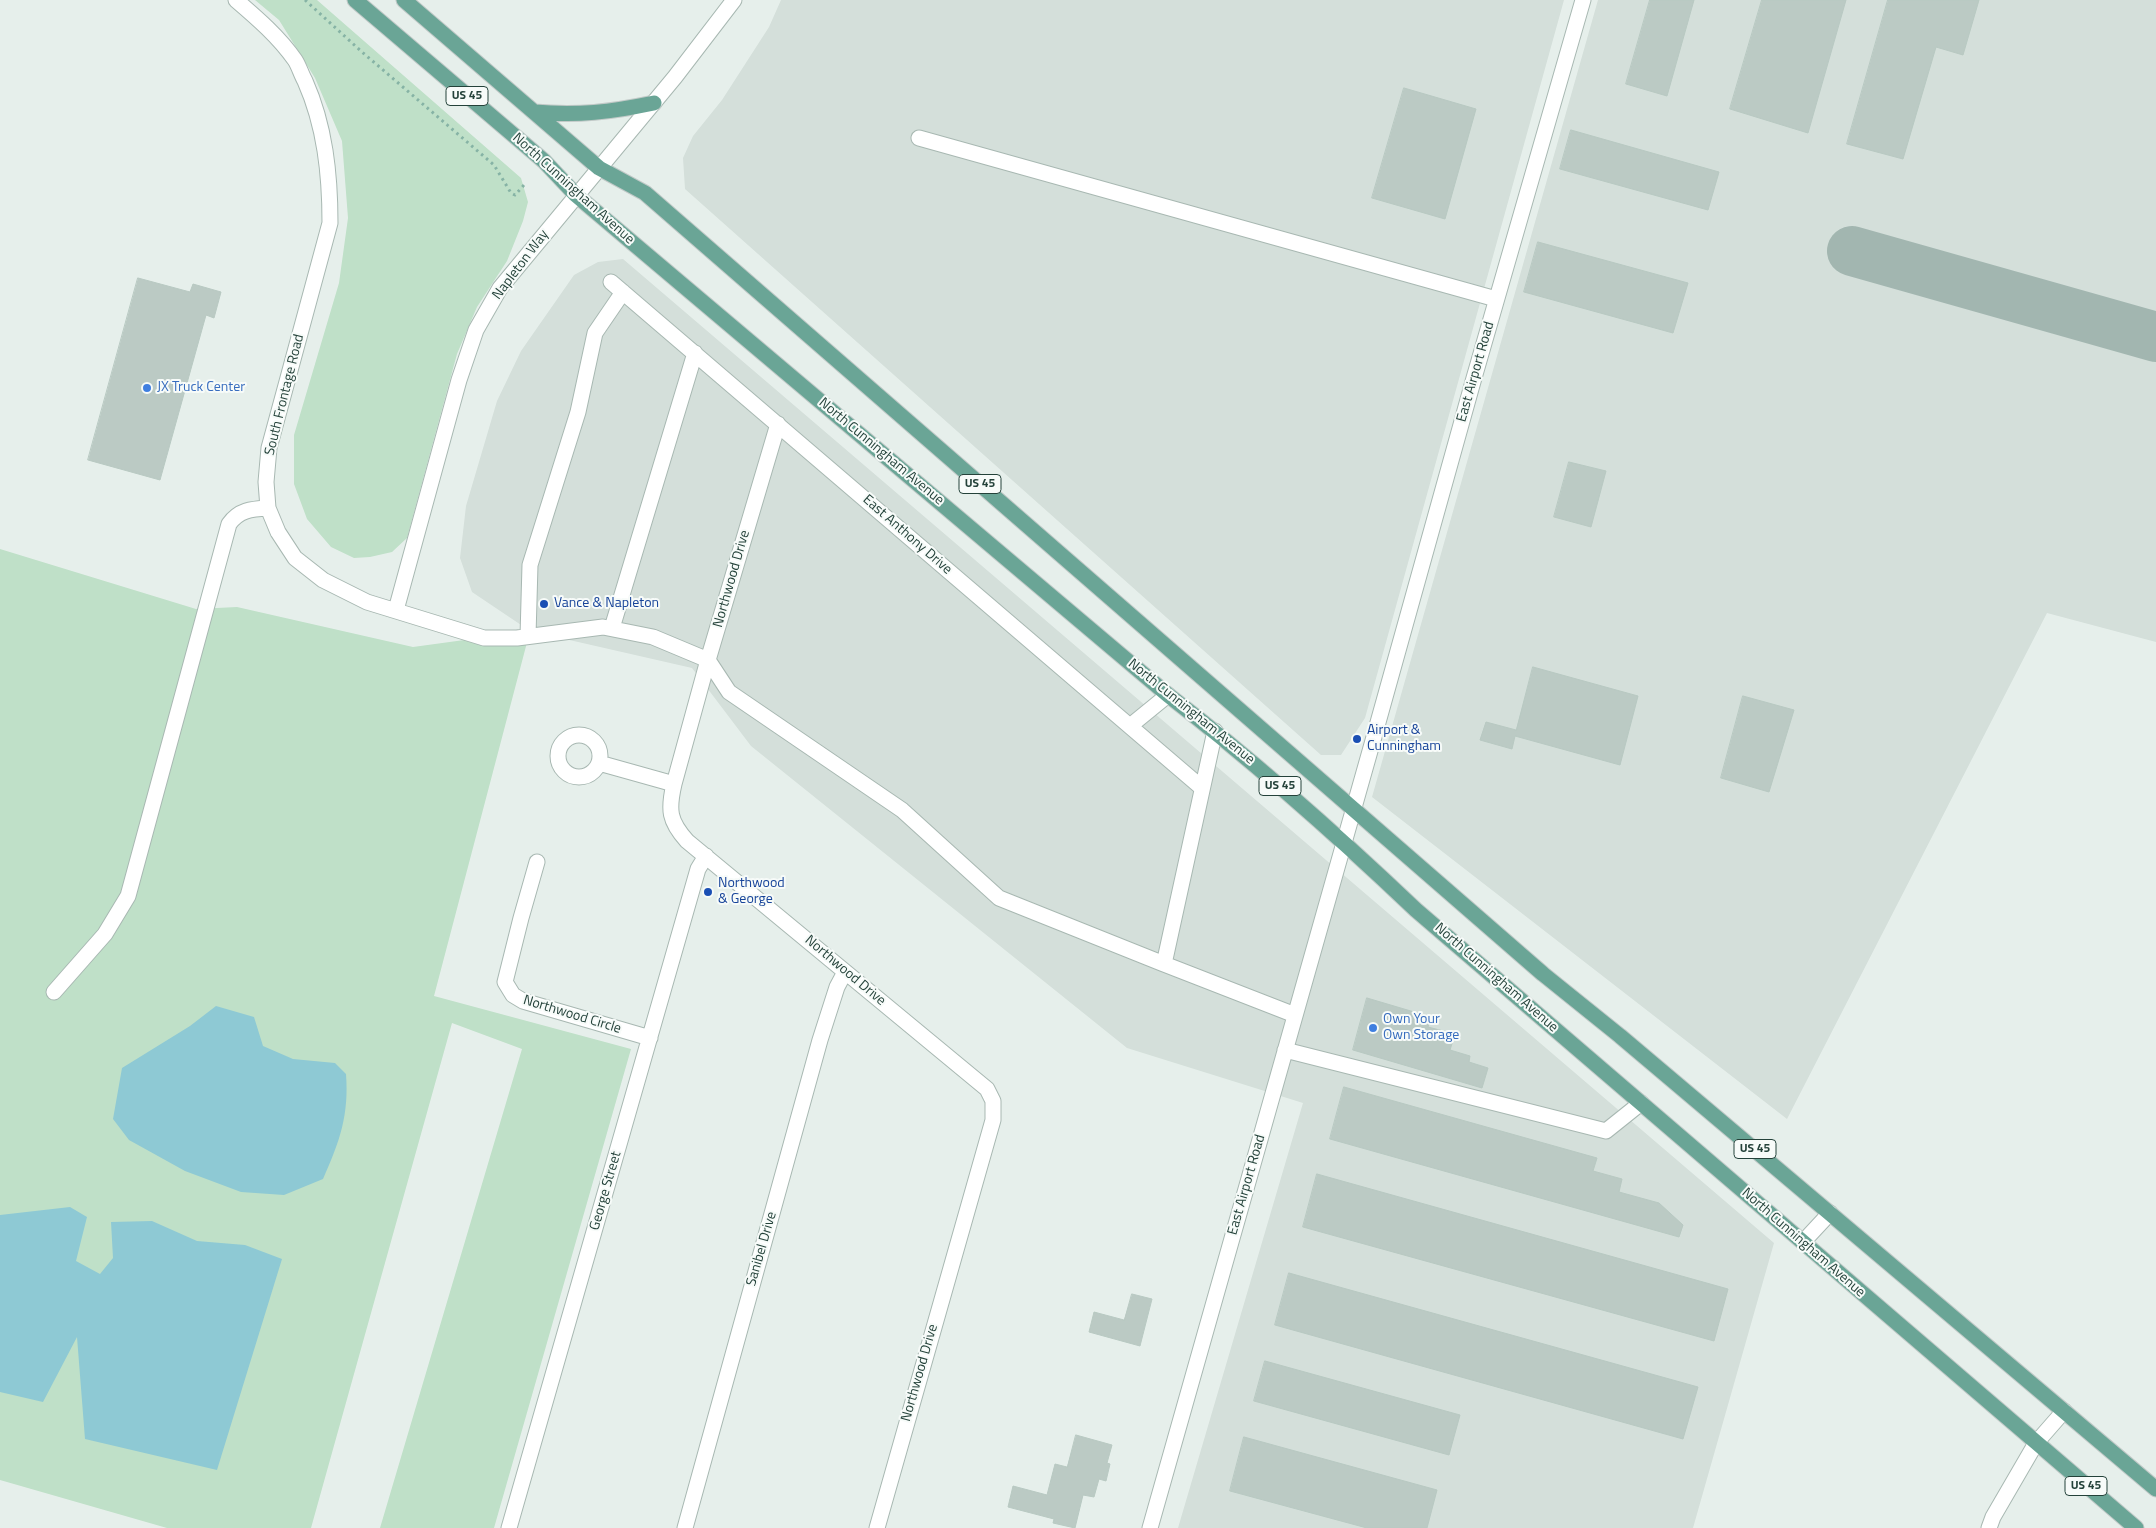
<!DOCTYPE html>
<style>
body{margin:0}
canvas{display:block;background:#e6efeb}
</style>
<canvas width="2156" height="1528"></canvas>
<script>
const g = document.querySelector('canvas').getContext('2d');
g.lineJoin = 'round';
function fill(path, color) { g.fillStyle = color; g.fill(path, 'evenodd'); }
function stroke(path, color, width, dash) { g.strokeStyle = color; g.lineWidth = width; g.lineCap = dash ? 'butt' : 'round'; g.setLineDash(dash || []); g.stroke(path); }
function write(font, color, halo, rows, align = 'center') {
  g.font = font + ' "Titillium Web",sans-serif'; g.lineWidth = 4; g.setLineDash([]); g.textBaseline = 'middle'; g.strokeStyle = halo; g.fillStyle = color; for (const [text, x, y, turn = 0] of rows) {
    g.save(); g.translate(x, y); g.rotate((+turn || 0) * Math.PI / 180); g.textAlign = isNaN(turn) ? turn : align; if (halo) g.strokeText(text, 0, 0); g.fillText(text, 0, 0); g.restore();
  }
}
const built = new Path2D(`
 M781 0H1564L1365 718 1341 755H1321L685 189 683 158 693 136 722 100 769 27Z
 M1598 0H2156V642L2047 613 1787 1119 1372 797Z
 M623 259 1774 1243 1693 1528H1178L1303 1103 1127 1048 751 746 692 668 530 631 472 592 460 558 466 506 497 401 521 351 574 275 598 262Z`);
const green = new Path2D(`
 M255 0H317L521 178 528 202 523 221 507 261 477 307 457 354 407 538 392 552 370 557 354 558 331 547 307 519 294 484V435L339 283 348 218 342 141 315 78 279 20Z
 M0 549 196 609 237 607 413 647 530 631 434 996 631 1049 494 1528H380L522 1049 452 1023 311 1528H167L0 1480Z`);
const water = new Path2D(`
 M216 1006 254 1017 263 1046 293 1059 335 1063 346 1074C349 1115 340 1141 323 1179L284 1195 241 1192 185 1171 129 1140 113 1119 122 1068 190 1026Z
 M70 1207 87 1217 76 1261 100 1274 113 1258 111 1222 152 1221 197 1241 245 1245 282 1259 217 1470 85 1439 77 1337 43 1402 0 1392V1215Z`);
const taxiway = new Path2D(`
 M1852 251 2156 337`);
const building = new Path2D(`
 M1650 0H1694L1667 96 1626 84Z
 M1762 0H1846L1808 133 1730 109Z
 M1888 0H1979L1963 55 1936 47 1903 159 1847 144Z
 M1404 88 1476 109 1445 219 1372 198Z
 M1571 130 1719 172 1708 210 1560 169Z
 M1538 242 1688 283 1673 333 1524 292Z
 M138 278 190 292 193 284 221 292 214 318 206 315 160 480 88 460Z
 M1569 462 1606 471 1591 527 1554 517Z
 M1533 667 1638 696 1620 765 1515 736 1512 749 1480 740 1486 722 1516 730Z
 M1743 696 1794 710 1769 792 1721 778Z
 M1367 998 1431 1017 1428 1027 1455 1034 1450 1050 1470 1056 1469 1062 1488 1068 1482 1088 1353 1050Z
 M1344 1087 1597 1158 1593 1171 1622 1179 1619 1192 1659 1203 1683 1225 1679 1237 1330 1139Z
 M1317 1174 1728 1289 1714 1341 1303 1227Z
 M1289 1273 1698 1387 1683 1439 1275 1325Z
 M1132 1294 1152 1299 1140 1346 1089 1332 1094 1312 1124 1320Z
 M1265 1361 1460 1415 1449 1455 1254 1401Z
 M1076 1435 1112 1445 1107 1463 1110 1464 1106 1481 1099 1479 1094 1497 1083 1495 1075 1528 1053 1523 1054 1519 1008 1507 1013 1486 1047 1495 1055 1464 1067 1467Z
 M1244 1437 1437 1490 1427 1528H1367L1230 1491Z`);
const path = new Path2D(`
 M305 0 362 52 494 165 511 193 515 195 524 185`);
const minor = new Path2D(`
 M236 0C257 18 279 37 295 60 299 66 301 74 305 81 325 126 330 174 330 223L269 448 266 482 268 508 278 532 295 558 323 580 367 602 484 638H517L603 627 653 637 708 660
 M919 138 1496 299
 M611 282 1202 788
 M778 424 708 660 674 784C668 810 669 821 687 841L987 1089 993 1101V1120L877 1528
 M396 610 459 380 476 330 500 288 675 77 734 0
 M612 628 695 353
 M528 636 530 565 578 412 595 333 623 292
 M708 660 729 692 902 810 999 898 1164 964
 M1130 726 1168 695
 M1215 731 1164 964 1295 1015
 M558 756a21 21 0 1 1 42 0a21 21 0 1 1-42 0Z
 M599 763 674 784
 M537 862 521 918 505 982 513 995 523 1001 650 1038
 M54 992 105 934 128 896 229 524C239 510 251 509 268 508
 M1285 1050 1606 1131 1641 1103
 M1803 1242 1830 1213
 M509 1528 698 869 706 856
 M685 1528 820 1040 837 987 845 972
 M1150 1528 1372 744 1474 378 1583 0
 M1989 1528 1993 1517 2036 1443 2064 1411`);
const major = new Path2D(`
 M355 0 544 161 576 195 1168 695C1255 762 1336 834 1416 910L2136 1528
 M404 0 599 168 645 193 1543 974 1620 1036 2156 1489
 M534 112C578 116 611 112 654 103`);
const markers = [
 [147,388,5,"#3f7fe0"],
 [544,604,5,"#1a4fb4"],
 [1357,739,5,"#1a4fb4"],
 [708,892,5,"#1a4fb4"],
 [1373,1028,5,"#3f7fe0"]
];
const shields = [
 [467,96,42],
 [980,484,42],
 [1280,786,42],
 [1755,1149,42],
 [2086,1486,42]
];
const shieldNames = [
 ["US 45",467,96],
 ["US 45",980,484],
 ["US 45",1280,786],
 ["US 45",1755,1149],
 ["US 45",2086,1486]
];
const streetNames = [
 ["North Cunningham Avenue",573,189,42],
 ["Napleton Way",521,265,-53],
 ["East Airport Road",1476,372,-74],
 ["South Frontage Road",285,395,-76],
 ["North Cunningham Avenue",881,452,40],
 ["East Anthony Drive",907,535,41],
 ["Northwood Drive",732,579,-74],
 ["North Cunningham Avenue",1191,712,39],
 ["Northwood Drive",845,971,40],
 ["North Cunningham Avenue",1496,978,41],
 ["Northwood Circle",572,1015,17],
 ["East Airport Road",1247,1185,-74],
 ["George Street",606,1191,-74],
 ["North Cunningham Avenue",1803,1243,41],
 ["Sanibel Drive",762,1249,-74],
 ["Northwood Drive",920,1373,-74]
];
const shopNames = [
 ["JX Truck Center",157,388],
 ["Own Your",1383,1020],
 ["Own Storage",1383,1036]
];
const transitNames = [
 ["Vance & Napleton",554,604],
 ["Airport &",1367,731],
 ["Cunningham",1367,747],
 ["Northwood",718,884],
 ["& George",718,900]
];
fill(built, '#d4dfda');
fill(green, '#bfe0c8');
fill(water, '#8ec9d4');
stroke(taxiway, '#a2b6b0', 50);
fill(building, '#bbcac4');
stroke(building, '#b8c9c2', 1);
stroke(minor, '#a8b8b2', 17);
stroke(major, '#c2cac8', 17);
stroke(path, '#86b3a5', 3, [2.5, 4]);
stroke(minor, '#fff', 15);
stroke(major, '#6aa596', 15);
for (const [x, y, r, color] of markers) { const dot = new Path2D(); dot.arc(x, y, r, 0, 2 * Math.PI); g.fillStyle = color; g.fill(dot); stroke(dot, '#f7fbf9', 2); }
for (const [x, y, w] of shields) { const box = new Path2D(); box.roundRect(x - w / 2, y - 9.5, w, 19, 4); g.fillStyle = '#f7fbf9'; g.fill(box); stroke(box, '#24423a', 1); }
write('bold 12px', '#24423a', null, shieldNames);
write('14px', '#24423a', '#f7fbf9', streetNames);
write('14px', '#366cbe', '#f7fbf9', shopNames, 'left');
write('14px', '#164399', '#f7fbf9', transitNames, 'left');
</script>
